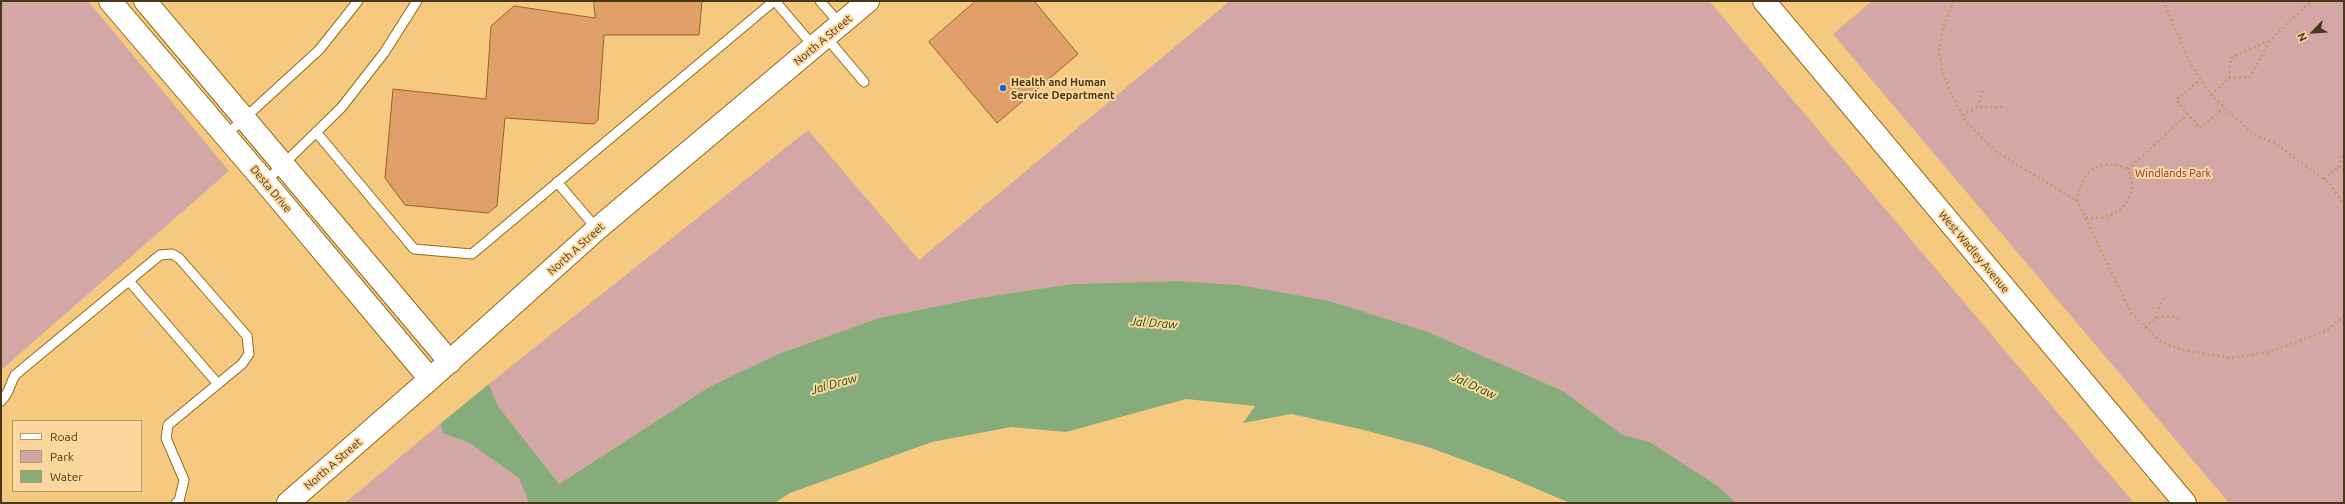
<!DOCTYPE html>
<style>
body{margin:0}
#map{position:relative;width:2345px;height:504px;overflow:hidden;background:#f5c97f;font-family:Ubuntu,sans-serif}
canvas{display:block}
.frame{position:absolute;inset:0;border:2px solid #483718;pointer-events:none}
.legend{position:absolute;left:12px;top:420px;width:130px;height:72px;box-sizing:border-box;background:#fbd79e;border:1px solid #b39768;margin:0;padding:5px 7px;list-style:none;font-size:12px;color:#483718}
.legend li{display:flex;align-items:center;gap:8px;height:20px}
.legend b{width:20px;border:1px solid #b39768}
.north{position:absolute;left:2293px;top:12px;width:40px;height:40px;-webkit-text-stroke:3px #fbd79e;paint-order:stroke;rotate:245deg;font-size:11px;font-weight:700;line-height:16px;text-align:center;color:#483718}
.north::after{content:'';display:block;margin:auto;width:14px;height:18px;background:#483718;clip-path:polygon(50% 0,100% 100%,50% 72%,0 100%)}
</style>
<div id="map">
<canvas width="2345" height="504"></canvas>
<div class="frame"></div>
<ul class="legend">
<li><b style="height:5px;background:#fff"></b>Road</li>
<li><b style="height:11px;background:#d2a7a6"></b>Park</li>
<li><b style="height:11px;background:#86ac7b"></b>Water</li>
</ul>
<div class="north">N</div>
</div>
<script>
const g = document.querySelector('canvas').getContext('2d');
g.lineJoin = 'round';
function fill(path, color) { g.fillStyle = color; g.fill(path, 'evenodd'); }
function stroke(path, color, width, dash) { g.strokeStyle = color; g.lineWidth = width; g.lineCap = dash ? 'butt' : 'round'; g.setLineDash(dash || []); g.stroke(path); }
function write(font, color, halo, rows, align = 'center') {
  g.font = font + ' Ubuntu,sans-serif'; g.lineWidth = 4; g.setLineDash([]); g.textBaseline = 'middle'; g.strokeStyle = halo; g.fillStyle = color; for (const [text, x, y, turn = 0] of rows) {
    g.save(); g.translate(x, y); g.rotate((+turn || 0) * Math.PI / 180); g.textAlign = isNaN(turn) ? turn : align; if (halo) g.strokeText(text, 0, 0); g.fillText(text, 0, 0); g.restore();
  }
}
const green = new Path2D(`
 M1 1H88L229 171 1 370Z
 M1230 1H1709L2134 503H1736L1718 486 1650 442 1623 435 1563 391 1428 332 1239 285 1178 281 1071 284 973 299 879 318 778 354 709 387 559 484 498 406 489 384 808 130 919 260Z
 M1872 1H2344V503H2229L1833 34Z
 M441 423 444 433 469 443 519 478 529 503H345Z`);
const water = new Path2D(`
 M1178 281 1239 285 1329 301 1428 332 1563 391 1623 435 1650 442 1718 486 1736 503H1570L1504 475 1428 447 1360 429 1291 414 1243 423 1255 406 1186 399 1066 432 1011 427 932 442 790 493 775 503H529L519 478 469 443 443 433 441 423 489 384 498 406 559 484 709 387 778 354 879 318 973 299 1071 284Z`);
const building = new Path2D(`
 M594 1H702L699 35H604L598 120 594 124 505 118 497 206 488 213 405 205 385 178 393 89 486 99 491 26 514 6 595 18Z
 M976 1H1034L1078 54 997 123 929 42Z`);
const path = new Path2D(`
 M1954 1 1944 25 1939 52 1943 73 1952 96 1968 124 1998 153 2077 201 2132 314 2161 342 2183 350 2232 358 2269 352 2326 331 2344 316
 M2163 1 2191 65 2211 95 2253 134 2275 143 2330 184 2344 205
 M2229 78 2250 77 2270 40
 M2211 95 2229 78 2231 58 2270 40 2312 1
 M1978 107 1984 87
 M2188 114 2176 100 2200 80
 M1962 115 1978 107H2002
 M2338 167 2344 151
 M2324 179 2338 167 2344 166
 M2077 201C2080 172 2100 156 2128 169
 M2086 217C2116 223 2141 199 2128 169L2188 114 2200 128 2224 108
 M2155 318 2163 298
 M2145 327C2157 316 2165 314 2181 319`);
const lane = new Path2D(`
 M775 1 814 47
 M820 1 840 24
 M826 37 864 82
 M316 132 414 249 472 254 774 1
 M225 136 319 50 358 1
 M265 182 341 108 384 53 417 1
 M557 182 597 229
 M129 281 218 384
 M1 401C9 394 10 384 15 375L160 255 172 254 179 258 247 336 249 354 242 364 168 425 166 438 184 480 179 501 176 503`);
const secondary = new Path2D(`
 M110 1 265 182 430 379
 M145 1 450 362
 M1764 1 2185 503
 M288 503 430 379 597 229 868 1`);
const markers = [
 [1003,88,4,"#1861cc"]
];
const streetNames = [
 ["North A Street",823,40,-40],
 ["Desta Drive",271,189,50],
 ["North A Street",576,249,-42],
 ["West Wadley Avenue",1974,252,50],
 ["North A Street",333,464,-41]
];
const poiNames = [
 ["Health and Human",1011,82],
 ["Service Department",1011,95]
];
const parkNames = [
 ["Windlands Park",2173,173]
];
const waterNames = [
 ["Jal Draw",1154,323,4],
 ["Jal Draw",834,384,-16],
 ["Jal Draw",1474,386,24]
];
fill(green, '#d2a7a6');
fill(water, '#86ac7b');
fill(building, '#e19f6a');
stroke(building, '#9c5f2a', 1);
stroke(lane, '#936b1c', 11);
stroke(secondary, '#936b1c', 24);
stroke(path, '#bf9c5f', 2.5, [2, 3]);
stroke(lane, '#fff', 9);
stroke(secondary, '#fff', 22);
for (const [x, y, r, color] of markers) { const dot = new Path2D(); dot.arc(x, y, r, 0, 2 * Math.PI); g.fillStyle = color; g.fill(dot); stroke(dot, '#fbd79e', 1.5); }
write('11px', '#483718', '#fbd79e', streetNames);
write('bold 11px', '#483718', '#fbd79e', poiNames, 'left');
write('11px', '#823237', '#fbd79e', parkNames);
write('italic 12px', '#1c4f09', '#fbd79e', waterNames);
</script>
